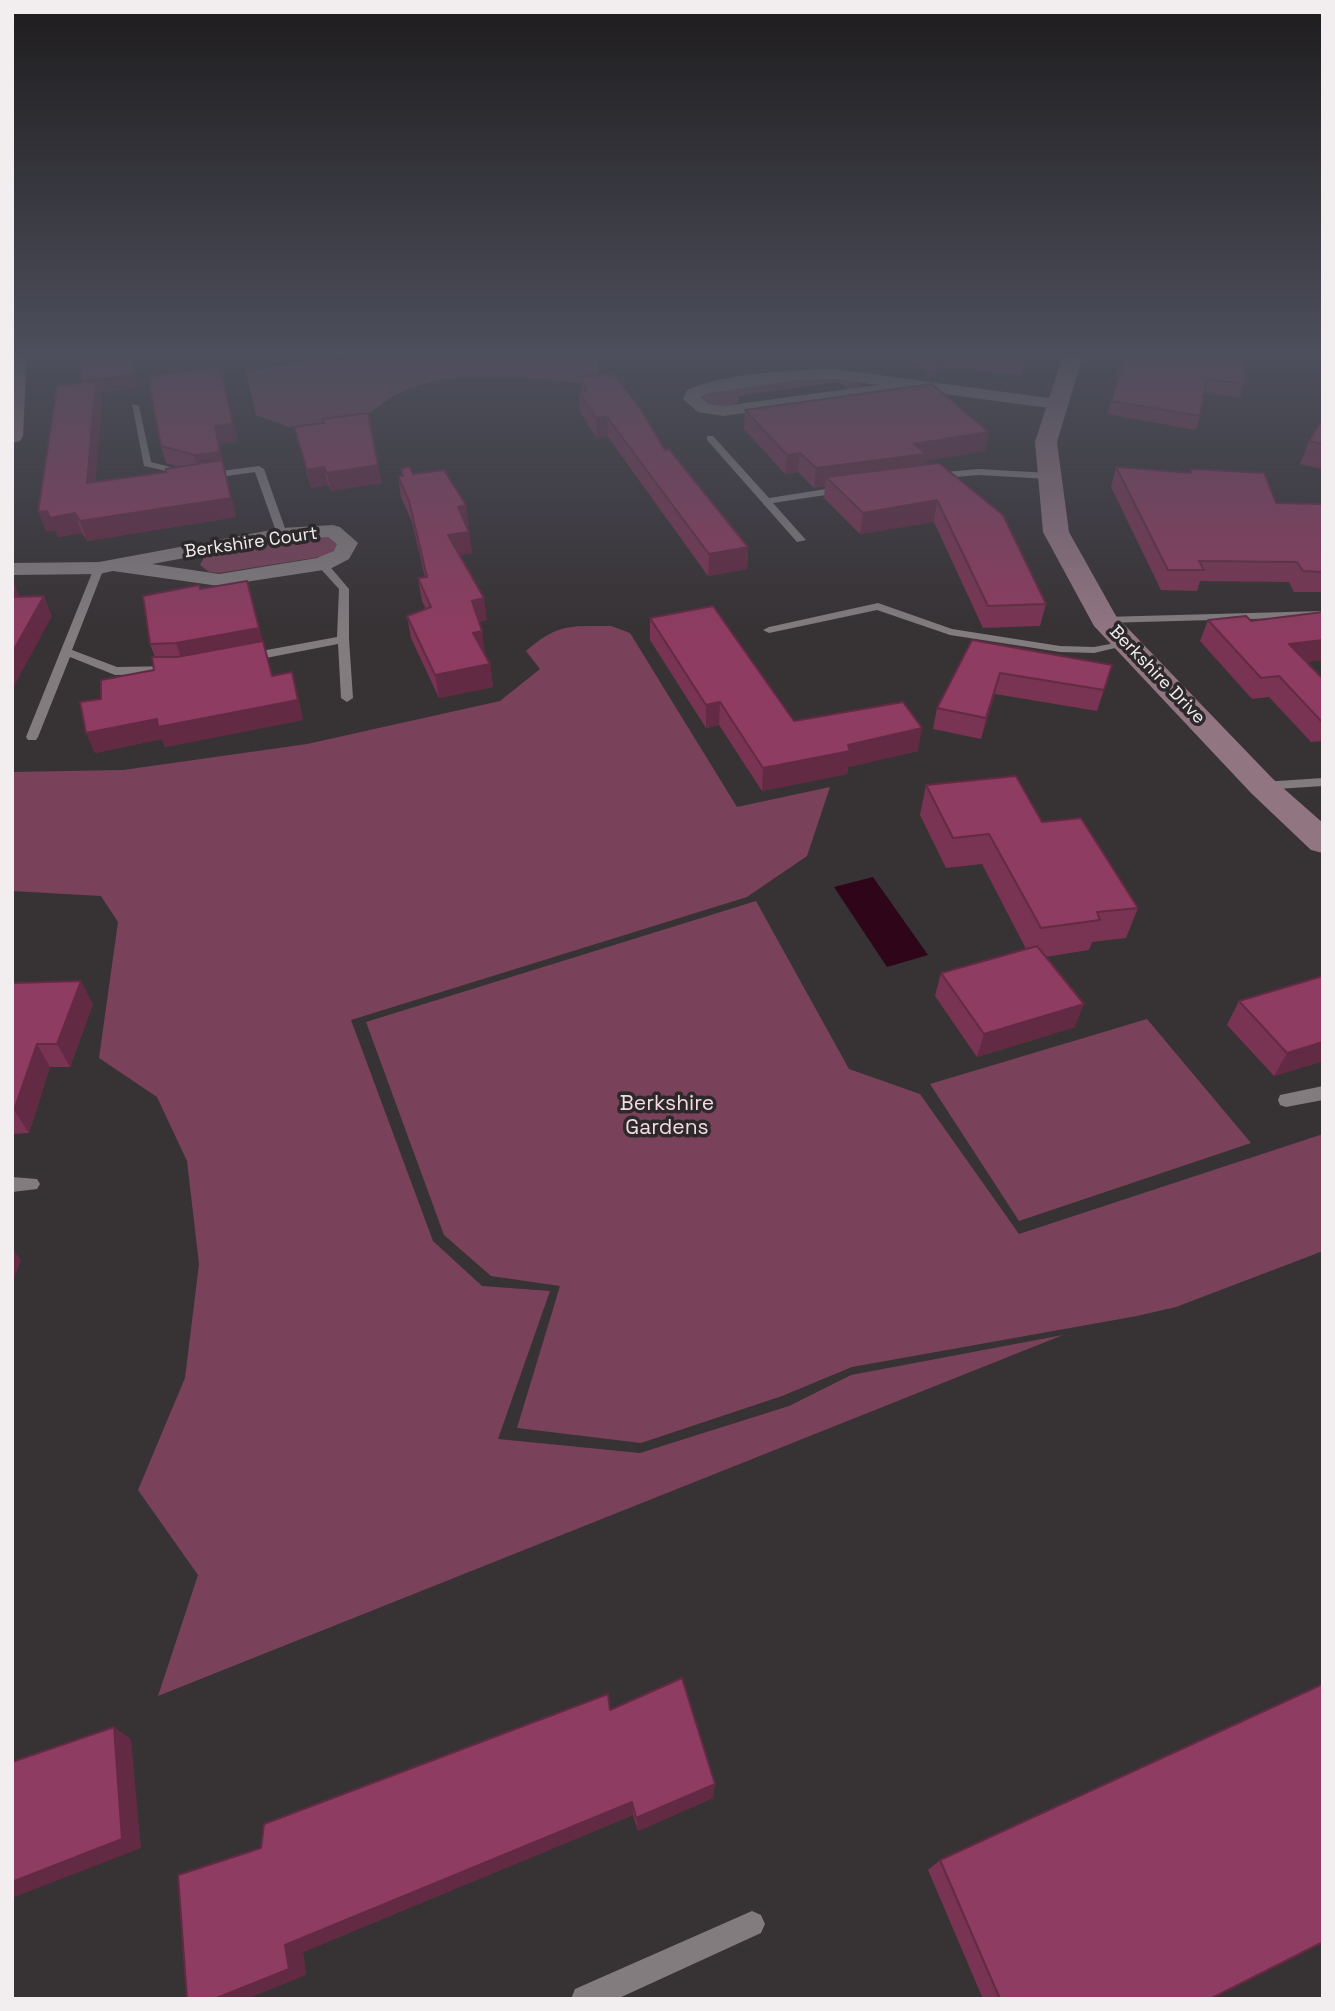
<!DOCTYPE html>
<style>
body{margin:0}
#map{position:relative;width:1335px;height:2011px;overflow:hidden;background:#373234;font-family:"Space Grotesk",sans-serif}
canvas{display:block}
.frame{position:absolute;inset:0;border:14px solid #f2eeef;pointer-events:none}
</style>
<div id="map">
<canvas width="1335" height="2011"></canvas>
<div class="frame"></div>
</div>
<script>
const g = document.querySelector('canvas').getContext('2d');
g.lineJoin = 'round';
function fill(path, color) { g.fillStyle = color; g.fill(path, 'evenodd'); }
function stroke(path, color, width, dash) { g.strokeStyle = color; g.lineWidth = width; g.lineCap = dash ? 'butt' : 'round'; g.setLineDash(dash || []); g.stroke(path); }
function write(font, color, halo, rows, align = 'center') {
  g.font = font + ' "Space Grotesk",sans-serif'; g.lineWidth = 7; g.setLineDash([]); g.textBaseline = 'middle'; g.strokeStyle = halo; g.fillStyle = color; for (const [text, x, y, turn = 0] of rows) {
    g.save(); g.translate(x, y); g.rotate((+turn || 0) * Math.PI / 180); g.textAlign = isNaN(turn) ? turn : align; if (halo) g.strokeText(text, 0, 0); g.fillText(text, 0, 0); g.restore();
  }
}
const green = new Path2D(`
 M389 352H598V385L532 378 472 377 441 379 410 388 390 398 366 416 289 427 256 415 246 372 290 364 372 357Z
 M810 378 848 379 862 386 849 389 838 382 739 396V402C726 407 709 409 702 396L708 392Z
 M308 536H331L339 544 333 553 326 556 219 573 209 572 200 565 205 555 214 552Z
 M611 626 630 633 737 807 830 787 807 856 747 897 351 1020 433 1241 482 1286 550 1291 498 1439 640 1453 789 1406 851 1375 1063 1335 158 1696 198 1575 138 1490 185 1378 199 1264 187 1161 157 1097 99 1058 118 922 101 896 12 891V772L123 770 307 744 500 701 540 669 526 651C558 623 570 626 611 626Z
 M756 901 849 1069 920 1094 1019 1234 1323 1134V1251L1176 1307 1137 1316 852 1367 782 1396 641 1443 517 1428 560 1286 491 1276 444 1235 366 1022Z
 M1147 1019 1251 1143 1019 1221 930 1084Z`);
const water = new Path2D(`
 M873 877 928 955 887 967 834 887Z`);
const lane = new Path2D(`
 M1000 352H1027L1076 359 1072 361Z
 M132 404 139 406 151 462 189 472V476L144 466Z
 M707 436H713L769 498 845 486 850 489 845 492 773 503 806 540 797 542 707 440Z
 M259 466 264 469 287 534 286 536 277 534 255 472 206 479 201 476 206 473Z
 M979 469 1049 473 1054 476 1049 479 979 475 933 479 928 476 933 473Z
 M318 562H326L349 589V639L353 698 347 702 341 698 338 644 245 662 239 658 245 654 337 637 339 589 318 566Z
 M99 565 104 568 72 650 117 667 175 666 181 670 175 674 115 675 70 657 38 737 36 740H28L26 737 94 568Z
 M878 603 952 629 1060 646 1094 647 1126 641 1132 644 1094 653 1060 652 950 635 877 610 769 633 763 630 769 627Z
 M1323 611V617L1104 623 1098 620 1104 617Z
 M1323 778V786L1262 790 1255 786 1262 782Z
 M1323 1086V1100L1286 1107 1280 1105 1278 1100 1280 1095Z
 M12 1177 37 1179 40 1184 37 1189 12 1192Z
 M752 1911 761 1915 765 1924 761 1933 617 1999H571L575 1989Z`);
const street = new Path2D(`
 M835 369 1056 399 1065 404 1056 409 914 390 723 416 698 412 683 399 687 390C725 373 793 370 835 369ZM835 379 877 385 723 406 709 404 701 397 710 393 798 380Z
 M333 525 340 527 358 543 349 559 330 569 219 586 113 571 99 574 12 575V563L99 562 282 528ZM328 537 337 544 334 551 317 558 219 574 152 564 282 540Z`);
const secondary = new Path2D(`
 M12 352H27L23 436 20 441 12 443Z
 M1064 352H1084L1057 442 1069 532 1116 616 1273 779 1323 823V853L1311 850 1251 793 1094 626 1043 532 1035 442Z`);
const wall = new Path2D(`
 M79 352H132L138 388 100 393 102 399 95 482 166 472 179 467 166 463 161 446 238 441 219 444 236 517 87 541 82 533 58 537 55 530 46 531 81 383Z
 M389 352H403L404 360Z
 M911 352H1026L1021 376 942 367 935 378 910 361Z
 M1124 352 1244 384 1240 398 1204 393 1200 416 1196 430 1107 414 1119 377H1117Z
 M580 377 665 450 748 547 747 569 708 576 608 437 597 438 580 412 579 392 581 391Z
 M745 410 985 451 925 461V464L1046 604 1040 626 983 628 934 522 860 534 824 498 825 486 814 488 798 472 785 474 744 429Z
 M1323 418V469L1300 464 1309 441Z
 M294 427 382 483 331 491 328 485 311 488Z
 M1116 467 1190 473 1191 469 1276 503 1323 504V592H1294L1289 582 1200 581 1197 591 1161 590 1111 487Z
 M413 474 469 527H467L472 553 460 555 487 620 479 622 482 631 484 654 490 664 493 687 439 698 411 638 407 616 426 609 422 601 418 578 425 577 412 522 401 497 398 476Z
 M200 589 272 676 297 692 303 720 165 747 162 739 95 753 86 733 101 699 154 670 155 657 150 644Z
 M1322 608H1323V660L1306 662 1323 679V741L1311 742 1269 697 1252 699 1200 641 1208 620 1251 621 1320 612Z
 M650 618 794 721 918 751 848 767 847 774 762 791 719 725 706 728 650 640Z
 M972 640 1112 665 1097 711 995 694 981 739 933 729 937 708Z
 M926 785 1042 822 1138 908 1126 938 1092 942 1089 950 1045 957 1075 1027 977 1057 935 996 941 973 1026 949 982 864 946 868 920 815Z
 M12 983 93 1004 70 1067H50L29 1133 12 1134Z
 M1239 1001 1323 1061 1274 1076 1227 1025Z
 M610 1710 713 1798 638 1831 633 1815 303 1952 306 1975 261 1848Z
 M940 1860 1210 1999H983L928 1870Z`);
const shadedWall = new Path2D(`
 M131 352H132L138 388 100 393 102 399 94 502 87 483 85 395 81 381Z
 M247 352H281L282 357 250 361Z
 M944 352 942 367 935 378 938 361Z
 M220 367 238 441 219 444 236 517 87 541 80 521 199 473 194 455 215 426Z
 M607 417 608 437 597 438 596 418Z
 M989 432 985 451 925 461 923 473 826 477 825 486 814 488 816 468 914 444Z
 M800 453 798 472 785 474 787 455Z
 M378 465 382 483 331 491 327 473Z
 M324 467 328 485 311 488 307 470Z
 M937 500 934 522 860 534 863 513Z
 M466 505 469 527 461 528 458 507Z
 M47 511 55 530 46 531 38 512Z
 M75 513 82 533 58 537 50 518Z
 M469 532 472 553 451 557 448 535Z
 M748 547 747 569 708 576 709 554Z
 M12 579 20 597 12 611Z
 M247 581 277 695 183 663 176 643Z
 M44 596 52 616 12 690V653Z
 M484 598 487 620 475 623 472 601Z
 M482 631 485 654 476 656 473 633Z
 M1323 640V660L1280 665 1289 644Z
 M490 664 493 687 439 698 435 675Z
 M292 672 303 720 165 747 162 739 95 753 86 733 157 719Z
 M1000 673 995 694 981 739 986 718Z
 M720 702 719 725 706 728V705Z
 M922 728 918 751 848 767 847 774 762 791 763 768 848 745Z
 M81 981 93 1004 70 1067 57 1044Z
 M1084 1004 1075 1027 977 1057 984 1034Z
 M1323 1042V1061L1274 1076 1287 1053Z
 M37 1044 50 1067 29 1133 14 1110Z
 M12 1248 21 1260 12 1284Z
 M114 1727 131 1739 141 1848 12 1898V1882Z
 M715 1784 713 1798 638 1831 636 1818Z
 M632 1802 633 1815 303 1952 306 1975 247 1999H214L285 1945Z`);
const building = new Path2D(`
 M79 352H131L134 375 81 381Z
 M924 352H944L938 361Z
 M957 352H1026L1025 360Z
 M1124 352H1245L1244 384 1206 379 1200 416 1111 401 1123 364 1120 363Z
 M220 367 233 424 215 426 220 452 194 455 161 446 150 389V376Z
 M613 373 642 411 665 450 669 449 748 547 709 554 607 417 596 418 579 392 587 391 580 377Z
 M96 381 87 483 166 472V469L222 460 231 498 80 521 75 513 50 518 47 511 38 512 57 386Z
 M932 384 989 432 914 444 926 454 816 468 800 453 787 455 745 410Z
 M368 413 378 465 327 473 324 467 307 470 294 427 324 423 322 419Z
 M1323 418V444L1309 441Z
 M939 463 1003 515 1046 604 988 606 937 500 863 513 826 477Z
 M409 466 413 474 444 470 466 505 458 507 469 532 448 535 484 598 472 601 482 631 473 633 490 664 435 675 407 616 431 607 418 578 427 577 409 501 398 476H403L401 469Z
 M1116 467 1191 473V469L1264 473 1276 503 1323 504V572L1303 571 1297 562 1199 561 1204 570H1168Z
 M247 581 259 628 176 643 150 644 143 596 199 585 200 589Z
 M44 596 12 653V597Z
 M713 606 794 721 903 702 922 728 848 745 850 751 763 768 720 702 706 705 650 618Z
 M1323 612V640L1289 644 1323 679V721H1321L1279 676 1261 678 1208 620 1246 616 1251 621Z
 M972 640 1112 665 1104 690 1000 673 986 718 937 708Z
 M263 641 272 676 292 672 298 700 158 727 157 719 86 733 80 702 101 699V680L154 670 152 657H177Z
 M1016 776 1042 822 1081 818 1138 908 1097 912 1100 920 1041 928 989 834 953 838 926 785Z
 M1037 946 1084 1004 984 1034 941 973Z
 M1323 976V1042L1287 1053 1239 1001Z
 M81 981 57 1044H37L14 1110H12V983Z
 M682 1678 715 1784 636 1818 632 1802 285 1945 289 1969 214 1999H187L178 1875 261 1848 264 1824 608 1694 610 1710Z
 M1323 1684V1942L1210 1999H1000L940 1860Z
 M114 1727 122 1839 12 1882V1762Z`);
const farStreetnames = [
 ["Berkshire Court",251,543,-8],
 ["Berkshire Drive",1157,675,46]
];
const parkNames = [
 ["Berkshire",667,1104],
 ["Gardens",667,1128]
];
fill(green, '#7a425a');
fill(water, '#2e0519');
fill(lane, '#827c7e');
fill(street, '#827c7e');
fill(secondary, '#917581');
fill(wall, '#7a3453');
fill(shadedWall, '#632a44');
fill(building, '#8e3c61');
stroke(building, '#632a44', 2);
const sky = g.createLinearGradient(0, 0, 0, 633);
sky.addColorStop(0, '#1e1c1d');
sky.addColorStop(0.56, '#4d4f5c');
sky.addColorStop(1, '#4d4f5c00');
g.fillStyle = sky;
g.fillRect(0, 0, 1335, 633);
write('18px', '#f2eeef', '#2d282a', farStreetnames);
write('21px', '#f4dbe4', '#2d282a', parkNames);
</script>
